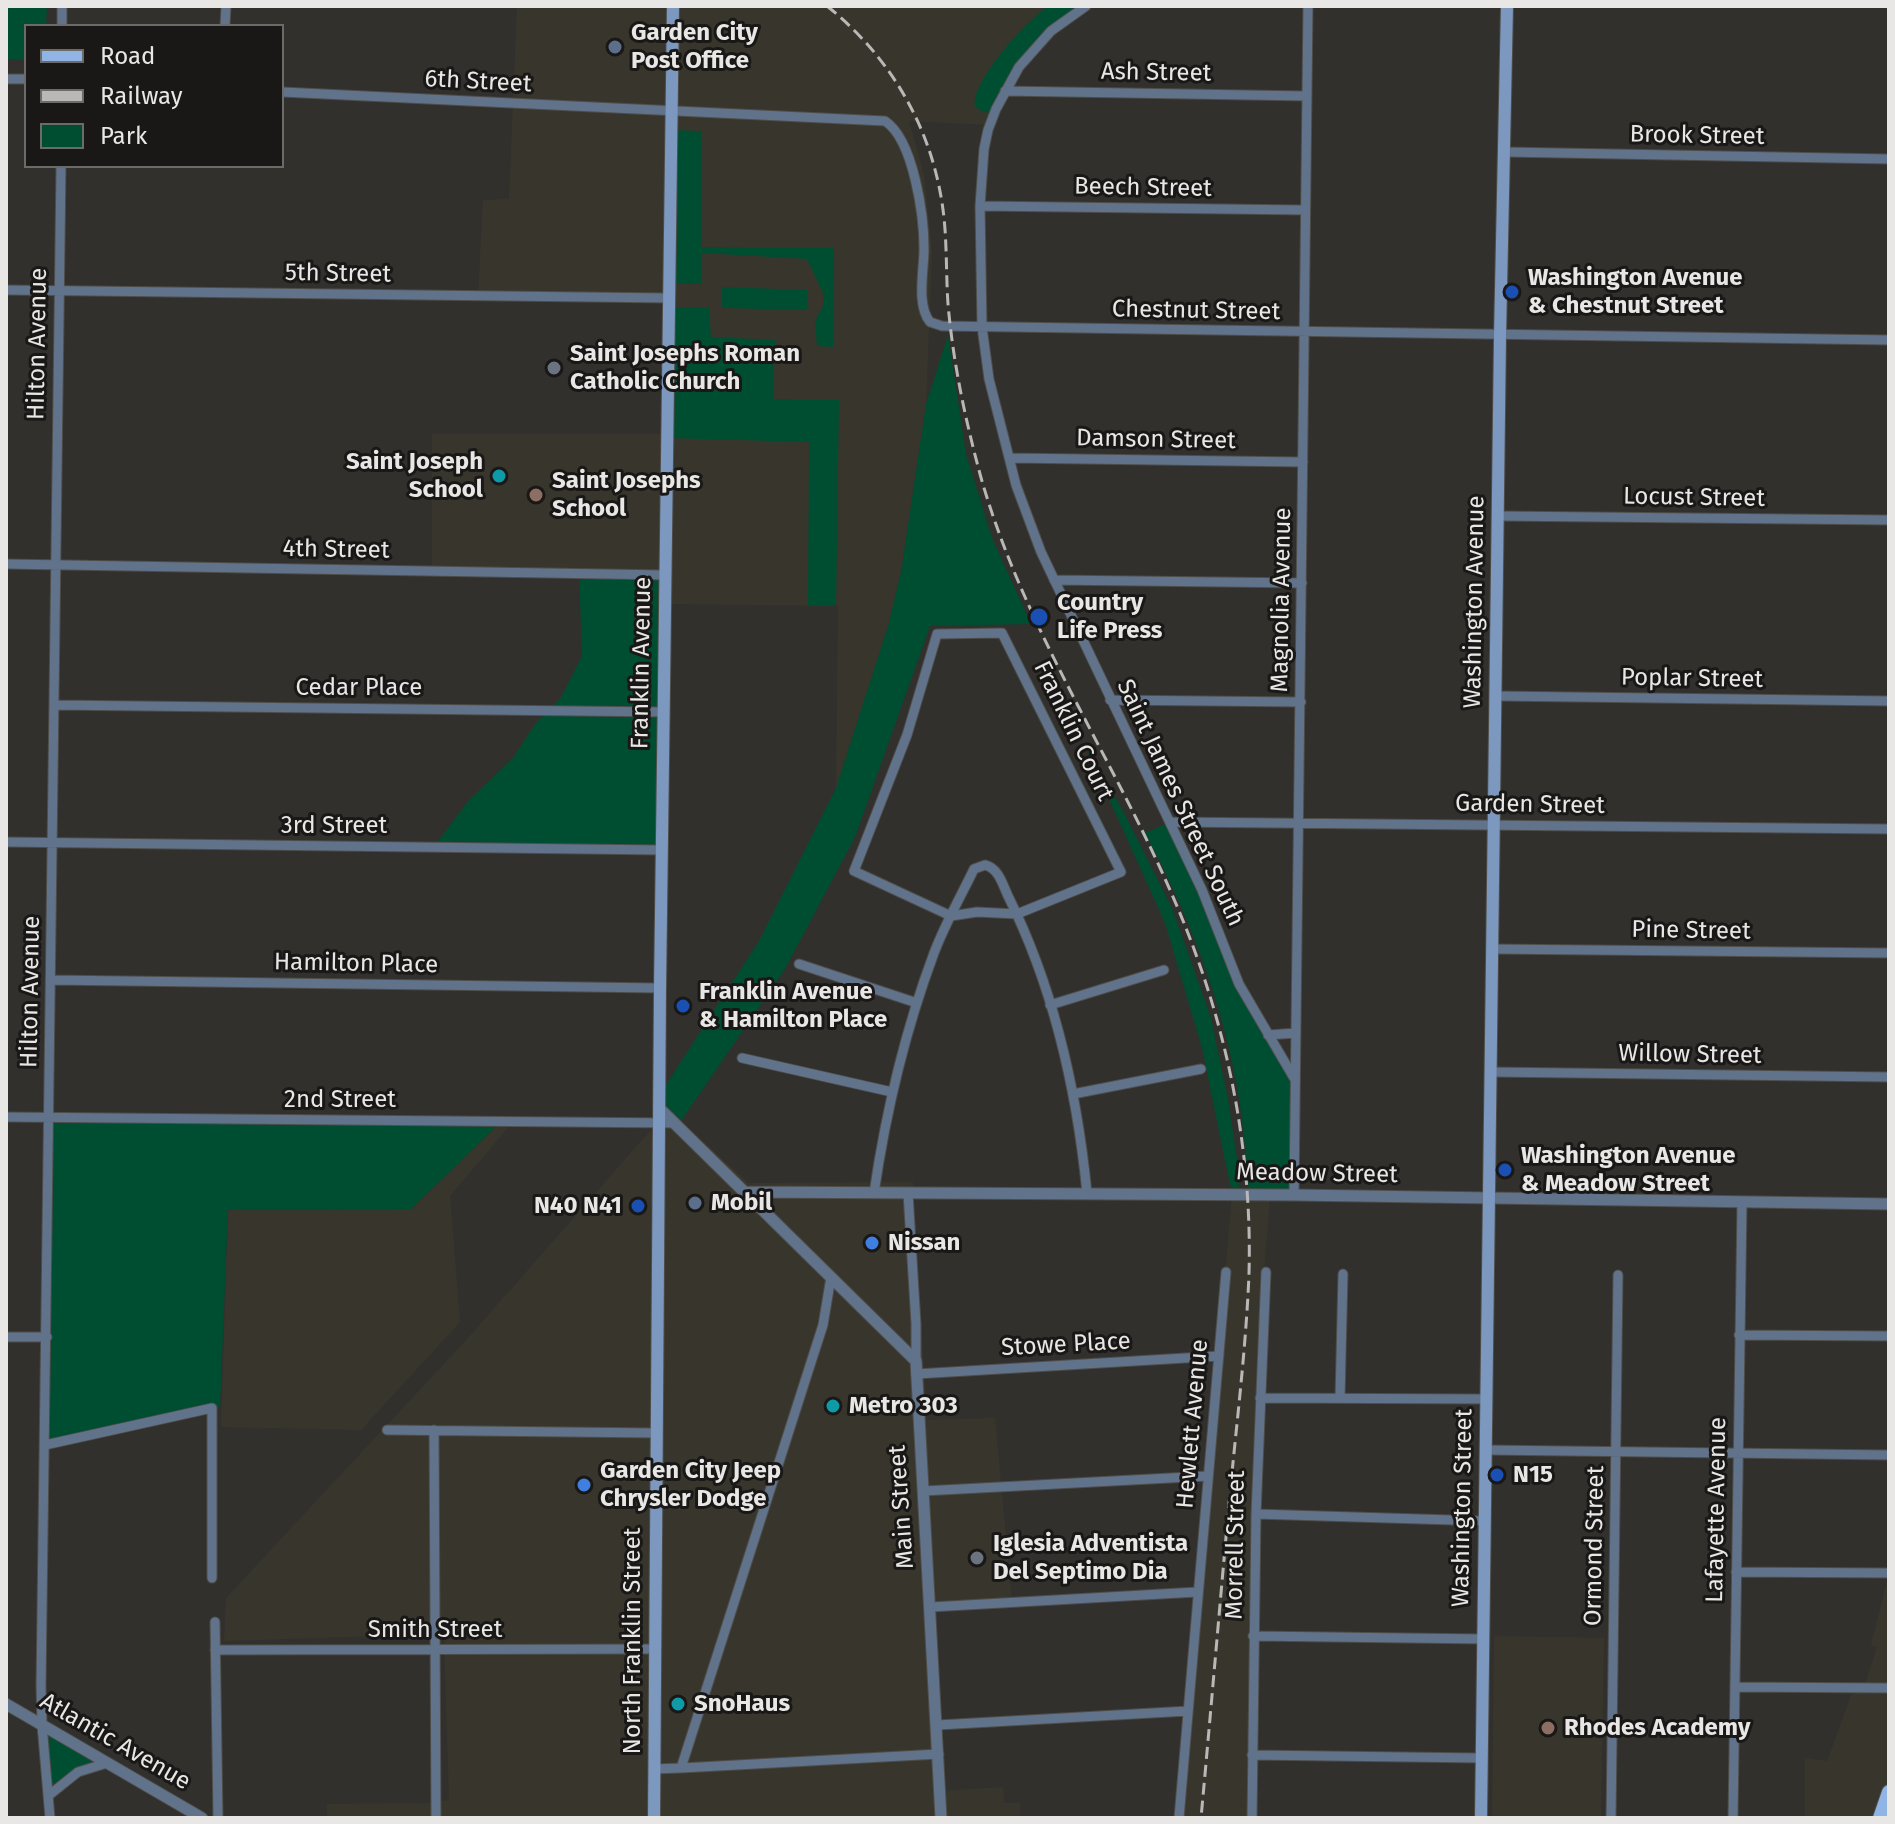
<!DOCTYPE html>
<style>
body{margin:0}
#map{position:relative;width:1895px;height:1824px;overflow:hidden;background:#31302d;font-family:"Fira Sans",sans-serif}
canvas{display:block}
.frame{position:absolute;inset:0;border:8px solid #e8e7e5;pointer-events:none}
.legend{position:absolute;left:24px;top:24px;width:260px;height:144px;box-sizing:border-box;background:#191817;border:2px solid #6c6b69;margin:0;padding:10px 14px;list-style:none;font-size:24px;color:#e8e7e5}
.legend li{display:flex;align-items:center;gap:16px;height:40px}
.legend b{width:40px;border:2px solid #6c6b69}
</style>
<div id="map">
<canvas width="1895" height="1824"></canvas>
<div class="frame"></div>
<ul class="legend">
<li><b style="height:10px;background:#90b4e5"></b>Road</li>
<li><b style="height:10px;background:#b9b8b6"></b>Railway</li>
<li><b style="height:22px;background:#004e32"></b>Park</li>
</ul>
</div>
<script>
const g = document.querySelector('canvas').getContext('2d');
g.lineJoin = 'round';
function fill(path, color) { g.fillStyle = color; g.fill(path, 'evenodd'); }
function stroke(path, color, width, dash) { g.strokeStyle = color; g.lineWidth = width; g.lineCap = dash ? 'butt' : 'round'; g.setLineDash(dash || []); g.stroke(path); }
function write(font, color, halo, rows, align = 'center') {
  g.font = font + ' "Fira Sans",sans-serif'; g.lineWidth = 6; g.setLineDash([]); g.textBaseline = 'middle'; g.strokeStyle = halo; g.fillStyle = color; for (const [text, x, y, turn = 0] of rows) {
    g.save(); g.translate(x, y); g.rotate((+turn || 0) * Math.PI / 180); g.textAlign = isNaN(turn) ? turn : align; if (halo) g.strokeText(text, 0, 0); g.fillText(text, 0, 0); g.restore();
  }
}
const built = new Path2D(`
 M517 6H1087L1061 23 1016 72 991 125 909 121 924 175 932 251 926 406 901 572 888 626 836 789 838 606 667 604V572L432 570V434H667V300L478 298 483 200 509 199Z
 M681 1121 749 1183 913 1182 927 1420 995 1418 1012 1602 931 1607 941 1791 1003 1787 1004 1803 1020 1802V1818H327V1804L424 1803 449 1800 444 1634 224 1641 226 1598 468 1338 657 1123Z
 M499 1124H511L450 1196 460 1322 361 1430 221 1427 228 1210 411 1209Z
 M1232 1195 1270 1196 1257 1359 1252 1494 1256 1496 1252 1818H1179Z
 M1889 1573V1792L1880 1818H1805V1758L1827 1761 1854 1687H1864L1877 1647 1871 1645Z
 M1494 1636 1604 1638 1601 1818H1492Z`);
const green = new Path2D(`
 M6 6H47L46 26H26V60L6 59Z
 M1048 6H1087L1036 48 996 109 986 113 975 107C970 82 1027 20 1048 6Z
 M671 130 701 131 702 247 834 248 833 347 817 346 815 321 823 306V293L807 259 702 253V284L669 283Z
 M722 287 807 290V310L722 308Z
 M669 307 709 308 711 337 775 340 773 399 839 400 836 606 808 605 809 442 667 438Z
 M948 335 966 454 992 538 1031 624 930 626 855 837 785 969 681 1121 662 1123V1091L759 941 836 788 888 626 901 572 926 404Z
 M579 571H667L664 849 435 845 469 800 513 758 535 724 560 699 582 656Z
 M1082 739 1124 813 1172 908 1211 1018 1228 1099 1240 1179 1237 1195H1233L1229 1180 1202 1048 1165 923Z
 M1170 822 1239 984 1291 1072 1294 1195 1249 1196C1247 1163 1244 1130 1239 1098 1224 1006 1189 914 1145 833Z
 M52 1118 499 1124 411 1209 228 1210 220 1407 45 1445Z
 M47 1734 96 1762 69 1773 50 1787Z`);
const minor = new Path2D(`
 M1086 6 1051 31 1019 67 996 109 988 130 984 149 980 206 982 327 989 379 1016 485 1041 552 1202 890 1239 984 1294 1078
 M62 26V6
 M225 26 226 6
 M6 79H26
 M1005 91 1307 96
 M282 92 885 121C914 140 924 217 924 249 924 271 916 305 930 322L942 326 1889 340
 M1505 152 1889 159
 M980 206 1305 210
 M6 290 669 298
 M1009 458 1303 462
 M1498 516 1889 520
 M6 564 665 575
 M1054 580 1302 583
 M1002 633 1121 872 1017 914 977 912 951 916 854 871 907 735 937 634Z
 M1496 696 1889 701
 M1110 700 1301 702
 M54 705 664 712
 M1170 822 1889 829
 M6 842 662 850
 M1492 949 1889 953
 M799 964 917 1003
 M51 980 660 988
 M1050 1005 1164 970
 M1268 1035 1296 1033
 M742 1058 892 1092
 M1491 1072 1889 1077
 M1073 1094 1201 1069
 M6 1117 674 1123
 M874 1193C886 1111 905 1031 934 953 945 924 961 896 974 869L985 865C999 868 1003 886 1009 898 1054 989 1077 1092 1087 1193
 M908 1193 916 1324V1361
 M1294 1195 1308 6
 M1739 1335 1889 1336
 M6 1337H47
 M916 1374 1219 1356
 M1260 1398 1487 1399
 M1340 1398 1343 1274
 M387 1430 656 1433
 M434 1430 436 1818
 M45 1445 212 1408V1578
 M1486 1450 1889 1455
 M923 1491 1208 1476
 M1256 1514 1485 1521
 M1736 1572 1889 1573
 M931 1607 1197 1592
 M215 1622 218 1818
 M1253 1636 1484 1639
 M215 1650 654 1649
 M1735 1687 1889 1688
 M938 1725 1188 1711
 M1252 1755 1482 1758
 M681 1768 939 1754
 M654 1769 681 1768 814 1353 823 1325 831 1277
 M48 1796 78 1772 107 1763
 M50 1818 42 1725 41 1686 61 166
 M1179 1818 1226 1272
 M1252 1818 1256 1514 1266 1272
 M1611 1818 1618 1275
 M1733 1818 1742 1202`);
const tertiary = new Path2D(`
 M659 1108 916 1361 941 1818
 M744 1192 1294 1195 1889 1204
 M6 1704 202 1818`);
const secondary = new Path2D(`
 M654 1818 660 988 673 6
 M1481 1818 1500 336 1507 6`);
const primary = new Path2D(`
 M1880 1818 1889 1792`);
const rail = new Path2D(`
 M827 6C893 59 935 133 944 218 947 247 946 275 948 304 953 362 965 418 980 474 1028 647 1140 794 1199 963 1234 1062 1252 1169 1249 1274 1246 1347 1237 1420 1230 1493 1220 1602 1211 1710 1201 1818`);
const markers = [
 [615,47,8,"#5c6f8a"],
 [1512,292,8,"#1a4fb4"],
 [554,368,8,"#6b7280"],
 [499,476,8,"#0f9aa8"],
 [536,495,8,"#8d6e63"],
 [1039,617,10,"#1a4fb4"],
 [683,1006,8,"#1a4fb4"],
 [1505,1170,8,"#1a4fb4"],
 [695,1203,8,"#5c6f8a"],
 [638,1206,8,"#1a4fb4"],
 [872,1243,8,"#3f7fe0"],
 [833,1406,8,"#0f9aa8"],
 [1497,1475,8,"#1a4fb4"],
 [584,1485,8,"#3f7fe0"],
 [977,1558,8,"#6b7280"],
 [678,1704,8,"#0f9aa8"],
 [1548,1728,8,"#8d6e63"]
];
const poiNames = [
 ["Garden City",631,33],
 ["Post Office",631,61],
 ["Washington Avenue",1528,278],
 ["& Chestnut Street",1528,306],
 ["Saint Josephs Roman",570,354],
 ["Catholic Church",570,382],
 ["Saint Joseph",483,462,"right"],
 ["School",483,490,"right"],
 ["Saint Josephs",552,481],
 ["School",552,509],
 ["Country",1057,603],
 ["Life Press",1057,631],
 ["Franklin Avenue",699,992],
 ["& Hamilton Place",699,1020],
 ["Washington Avenue",1521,1156],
 ["& Meadow Street",1521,1184],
 ["Mobil",711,1203],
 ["N40 N41",622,1206,"right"],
 ["Nissan",888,1243],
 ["Metro 303",849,1406],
 ["Garden City Jeep",600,1471],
 ["Chrysler Dodge",600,1499],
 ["N15",1513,1475],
 ["Iglesia Adventista",993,1544],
 ["Del Septimo Dia",993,1572],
 ["SnoHaus",694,1704],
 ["Rhodes Academy",1564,1728]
];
const streetNames = [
 ["Ash Street",1156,73,1],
 ["6th Street",478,82,3],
 ["Brook Street",1697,136,1],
 ["Beech Street",1143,188,1],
 ["5th Street",338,274,1],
 ["Chestnut Street",1196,311,1],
 ["Hilton Avenue",38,344,-89],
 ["Damson Street",1156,440,1],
 ["Locust Street",1694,498,1],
 ["4th Street",336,550,1],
 ["Magnolia Avenue",1282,600,-89],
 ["Washington Avenue",1475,602,-89],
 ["Franklin Avenue",642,663,-89],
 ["Poplar Street",1692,679,1],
 ["Cedar Place",359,688],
 ["Franklin Court",1073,731,64],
 ["Saint James Street South",1180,803,65],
 ["Garden Street",1530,805,1],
 ["3rd Street",334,826],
 ["Pine Street",1691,931,1],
 ["Hamilton Place",356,964,1],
 ["Hilton Avenue",31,992,-89],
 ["Willow Street",1690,1055,1],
 ["2nd Street",340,1100],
 ["Meadow Street",1317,1174,1],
 ["Stowe Place",1066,1345,-3],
 ["Hewlett Avenue",1193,1424,-85],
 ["Main Street",902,1507,-94],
 ["Washington Street",1463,1508,-89],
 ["Lafayette Avenue",1717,1510,-89],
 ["Morrell Street",1236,1545,-89],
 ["Ormond Street",1595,1546,-89],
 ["Smith Street",435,1630],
 ["North Franklin Street",633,1641,-90],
 ["Atlantic Avenue",115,1742,30]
];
fill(built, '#38362c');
fill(green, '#004e32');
stroke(minor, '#4e4d4a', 11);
stroke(tertiary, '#4e4d4a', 13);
stroke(secondary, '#4e4d4a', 14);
stroke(primary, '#4e4d4a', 16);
stroke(minor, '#61738b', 9);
stroke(tertiary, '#61738b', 11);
stroke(secondary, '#7c98be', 12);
stroke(primary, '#90b4e5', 14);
stroke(rail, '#b9b8b6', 3, [12, 6]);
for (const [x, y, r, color] of markers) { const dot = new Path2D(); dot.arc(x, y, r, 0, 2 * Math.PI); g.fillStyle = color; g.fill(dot); stroke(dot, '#191817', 3); }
write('bold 24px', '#e8e7e5', '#191817', poiNames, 'left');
write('24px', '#e8e7e5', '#191817', streetNames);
</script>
